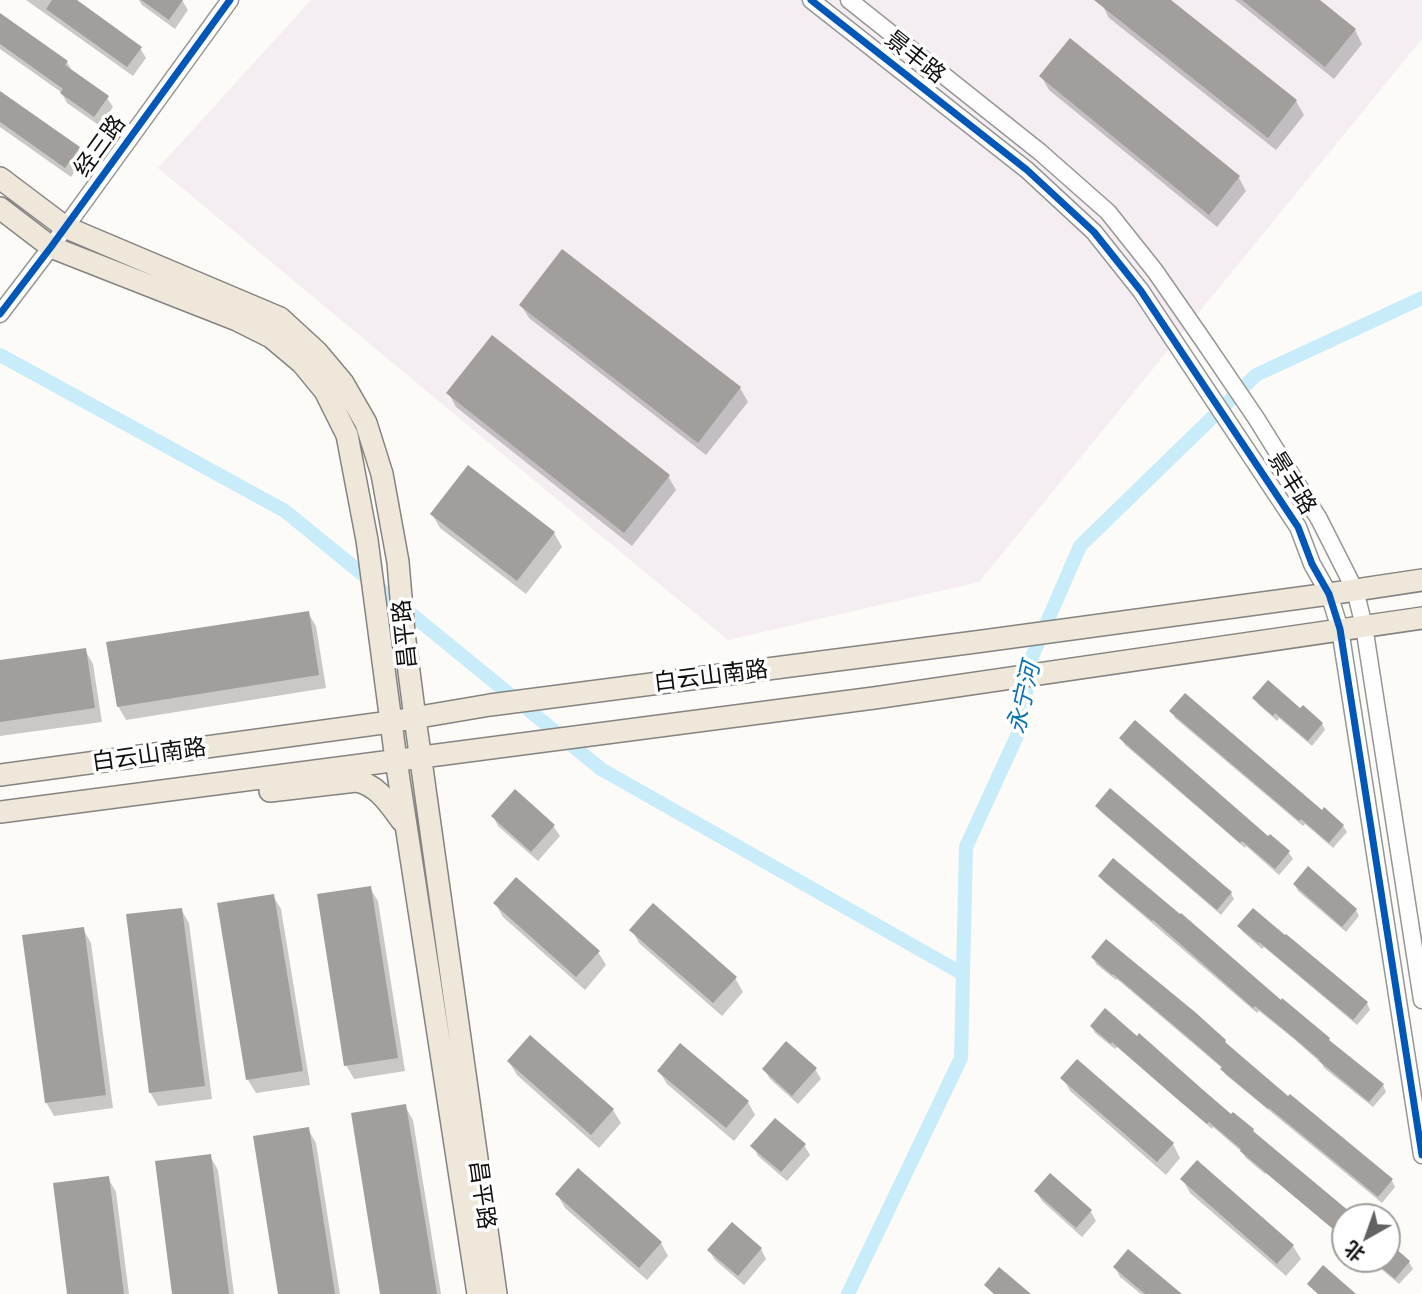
<!DOCTYPE html>
<meta charset="utf-8">
<style>
body{margin:0}
#map{position:relative;width:1422px;height:1294px;overflow:hidden;background:#fcfbf7;font-family:"Playfair Display","Noto Sans SC",serif}
canvas{display:block}
.north{position:absolute;left:1331px;top:1203px;width:70px;height:70px;box-sizing:border-box;background:#fff;border:2px solid #9f9f9f;border-radius:50%;rotate:220deg;font-size:19px;font-weight:700;line-height:28px;text-align:center;color:#101010}
.north::after{content:'';display:block;margin:auto;width:24px;height:32px;background:#636261;clip-path:polygon(50% 0,100% 100%,50% 72%,0 100%)}
</style>
<div id="map">
<canvas width="1422" height="1294"></canvas>
<div class="north">北</div>
</div>
<script>
const g = document.querySelector('canvas').getContext('2d');
g.lineJoin = 'round';
function fill(path, color) { g.fillStyle = color; g.fill(path, 'evenodd'); }
function stroke(path, color, width, dash) { g.strokeStyle = color; g.lineWidth = width; g.lineCap = dash ? 'butt' : 'round'; g.setLineDash(dash || []); g.stroke(path); }
function write(font, color, halo, rows, align = 'center') {
  g.font = font + ' "Playfair Display","Noto Sans SC",serif'; g.lineWidth = 7; g.setLineDash([]); g.textBaseline = 'middle'; g.strokeStyle = halo; g.fillStyle = color; for (const [text, x, y, turn = 0] of rows) {
    g.save(); g.translate(x, y); g.rotate((+turn || 0) * Math.PI / 180); g.textAlign = isNaN(turn) ? turn : align; if (halo) g.strokeText(text, 0, 0); g.fillText(text, 0, 0); g.restore();
  }
}
const industrial = new Path2D(`
 M311 0H1422V39L979 582 728 640 624 555 158 168Z`);
const shadow = new Path2D(`
 M26 0H74L140 48 146 58 133 76Z
 M139 0H182L188 10 175 29 142 5Z
 M1105 0H1168L1296 101 1304 115 1276 150 1109 18 1102 4Z
 M1235 0H1317L1355 30 1362 44 1334 79Z
 M0 15 67 62 73 73 107 98 113 107 100 126 67 103 61 92 0 49Z
 M1041 76 1239 178 1246 191 1217 227 1049 90Z
 M0 99 78 148 84 158 71 177 0 127Z
 M521 305 740 388 748 402 706 455 529 318Z
 M449 394 668 476 676 490 632 546 456 407Z
 M432 514 554 533 562 547 526 594 440 528Z
 M308 613 316 626 326 688 126 720 118 706Z
 M85 650 93 664 102 722 0 736V662Z
 M1254 698 1300 710 1322 724 1325 730 1312 746 1279 718 1277 721 1258 704Z
 M1171 711 1322 812 1324 810 1343 826 1347 832 1333 848 1305 824 1303 826 1175 718Z
 M1122 739 1269 838 1270 836 1289 853 1293 859 1279 875 1246 846 1245 848 1125 745Z
 M515 792 554 827 560 836 538 861 498 826 493 816Z
 M1097 806 1231 893 1234 899 1221 915 1101 812Z
 M1100 876 1281 1002 1329 1039 1332 1044 1383 1085 1386 1092 1373 1107 1324 1068 1322 1064 1294 1039 1259 1011 1257 1013 1104 882Z
 M1295 885 1356 910 1359 916 1346 932 1298 891Z
 M370 888 378 901 405 1071 354 1079 346 1065Z
 M273 896 281 909 310 1085 256 1093 248 1080 219 904Z
 M495 903 598 952 606 965 585 990 503 917Z
 M181 909 189 923 212 1099 158 1106 150 1092Z
 M1239 926 1367 1003 1370 1010 1357 1025 1264 947 1262 949 1243 932Z
 M83 929 91 943 113 1108 54 1116 46 1102Z
 M632 930 735 978 743 992 722 1016 639 943Z
 M1093 957 1225 1041 1229 1048 1289 1098 1290 1096 1392 1181 1395 1187 1382 1203 1226 1075 1222 1068 1117 979 1116 980 1096 964Z
 M1092 1027 1253 1130 1256 1136 1355 1217H1345V1239L1266 1173 1265 1174 1246 1158 1242 1152 1213 1127 1212 1129 1117 1047 1115 1049 1095 1033Z
 M509 1062 613 1110 621 1123 599 1148 517 1075Z
 M764 1069H815L821 1079 798 1104 770 1079Z
 M659 1071 748 1102 755 1115 734 1141 667 1084Z
 M1063 1078 1173 1144 1180 1158 1166 1175 1070 1091Z
 M405 1106 413 1120 441 1294H381Z
 M308 1129 316 1143 340 1294H279Z
 M804 1145 810 1155 787 1181 758 1156 753 1146Z
 M210 1156 218 1170 234 1294H174Z
 M1050 1175 1091 1212 1096 1221 1082 1237 1042 1201 1036 1191Z
 M108 1178 116 1192 129 1294H69Z
 M1183 1180 1293 1246 1301 1259 1286 1276 1190 1193Z
 M557 1194 661 1243 668 1256 647 1280 565 1208Z
 M1387 1244 1409 1262 1413 1269 1399 1284 1369 1259H1387Z
 M761 1249 766 1259 744 1285 715 1260 709 1250Z
 M1115 1267 1179 1294H1141L1120 1277Z`);
const canal = new Path2D(`
 M0 355 285 511 601 769 963 974
 M848 1294 961 1058 966 847 1021 727 1031 659 1080 546 1256 375 1422 298`);
const building = new Path2D(`
 M52 0H77L142 47 127 67 46 9Z
 M141 0H183L169 20Z
 M1094 0H1171L1297 100 1268 138Z
 M1242 0H1320L1356 29 1325 67Z
 M0 13 68 61 65 65 109 96 94 117 60 93 63 89 0 44Z
 M1070 38 1240 176 1209 215 1039 76Z
 M0 91 80 147 65 168 0 122Z
 M562 249 741 387 698 443 519 305Z
 M492 335 670 475 624 533 446 393Z
 M468 465 555 532 517 581 430 514Z
 M309 611 319 675 117 707 106 642Z
 M86 648 95 708 0 722V660Z
 M1268 680 1300 708 1303 705 1323 723 1308 741 1275 713 1273 716 1252 698Z
 M1185 693 1322 810 1324 807 1344 825 1329 843 1301 819 1299 821 1169 711Z
 M1135 720 1268 836 1270 834 1290 851 1275 869 1242 841 1240 843 1119 738Z
 M1110 788 1232 892 1217 910 1095 806Z
 M515 789 555 825 531 852 491 816Z
 M1113 858 1180 914 1181 913 1281 1000 1282 998 1330 1038 1329 1040 1384 1084 1369 1102 1319 1061 1320 1060 1288 1033 1255 1006 1253 1008 1153 920 1152 921 1098 876Z
 M1308 866 1357 909 1342 927 1293 884Z
 M516 877 600 951 576 977 493 903Z
 M371 886 398 1058 344 1066 317 894Z
 M274 894 303 1071 246 1080 217 903Z
 M653 903 737 977 713 1003 629 930Z
 M182 908 205 1086 149 1093 126 914Z
 M1253 908 1285 935 1286 934 1368 1002 1353 1020 1259 942 1258 943 1237 926Z
 M84 927 106 1095 45 1103 22 935Z
 M1106 939 1195 1012 1226 1040 1225 1042 1288 1096 1290 1094 1393 1179 1378 1197 1269 1108 1268 1109 1220 1069 1222 1067 1191 1040 1113 974 1112 975 1091 957Z
 M1105 1008 1137 1036 1139 1033 1202 1089 1231 1114 1233 1112 1254 1129 1253 1131 1356 1217H1345V1239L1240 1151 1241 1149 1209 1122 1207 1124 1175 1097 1112 1042 1111 1044 1090 1026Z
 M530 1035 614 1109 591 1135 507 1061Z
 M786 1041 817 1068 792 1096 762 1069Z
 M680 1043 749 1101 726 1128 657 1071Z
 M1077 1059 1174 1143 1157 1162 1060 1078Z
 M406 1104 437 1294H380L351 1113Z
 M775 1118 806 1144 781 1172 750 1146Z
 M309 1127 335 1294H278L253 1136Z
 M211 1154 229 1294H172L155 1161Z
 M1197 1160 1294 1245 1277 1264 1180 1179Z
 M578 1168 662 1242 639 1268 555 1194Z
 M1050 1173 1092 1210 1076 1228 1034 1191Z
 M109 1176 124 1294H67L53 1183Z
 M732 1222 762 1248 738 1276 707 1250Z
 M1387 1241 1410 1261 1395 1279 1371 1259H1387Z
 M1128 1249 1182 1294H1145L1113 1267Z
 M1323 1265 1356 1294H1318L1307 1284Z
 M999 1267 1031 1294H994L984 1285Z`);
const minor = new Path2D(`
 M811 0 1027 170 1094 232 1141 291 1298 527 1312 564 1329 594 1340 629 1422 1155
 M849 0 1040 152 1108 212 1155 271 1205 343 1256 418 1319 519 1355 590 1364 626 1422 1000
 M0 314 51 247 230 0`);
const major = new Path2D(`
 M0 178 65 227 280 318 317 352 343 383 366 423 382 474 398 562 404 633 415 718 496 1294
 M0 208 51 247 237 320 271 337 302 363 325 391 347 435 367 540 396 760 478 1294
 M0 775 390 722 490 705 983 641 1329 594 1422 580
 M270 791 356 781C377 784 390 805 402 821
 M0 812 874 698 1422 618`);
const cycleway = new Path2D(`
 M811 0 1027 170 1094 232 1141 291 1298 527 1312 564 1329 594 1340 629 1422 1155
 M0 314 51 247 230 0`);
const streetNames = [
 ["景丰路",915,57,38],
 ["经三路",100,146,-54],
 ["景丰路",1292,483,58],
 ["昌平路",405,634,-96],
 ["白云山南路",711,676,-7],
 ["白云山南路",149,755,-8],
 ["昌平路",482,1195,82]
];
const waterNames = [
 ["永宁河",1024,698,-77]
];
fill(industrial, '#f4eef3');
fill(shadow, '#0003');
stroke(canal, '#c8ecfa', 14);
fill(building, '#a19e9b');
stroke(minor, '#969694', 19);
stroke(major, '#848381', 24);
stroke(minor, '#fffefe', 16);
stroke(major, '#eee7da', 21);
stroke(cycleway, '#0057b8', 7);
write('23px', '#101010', '#fff', streetNames);
write('italic 24px', '#0a74b2', '#fff', waterNames);
</script>
